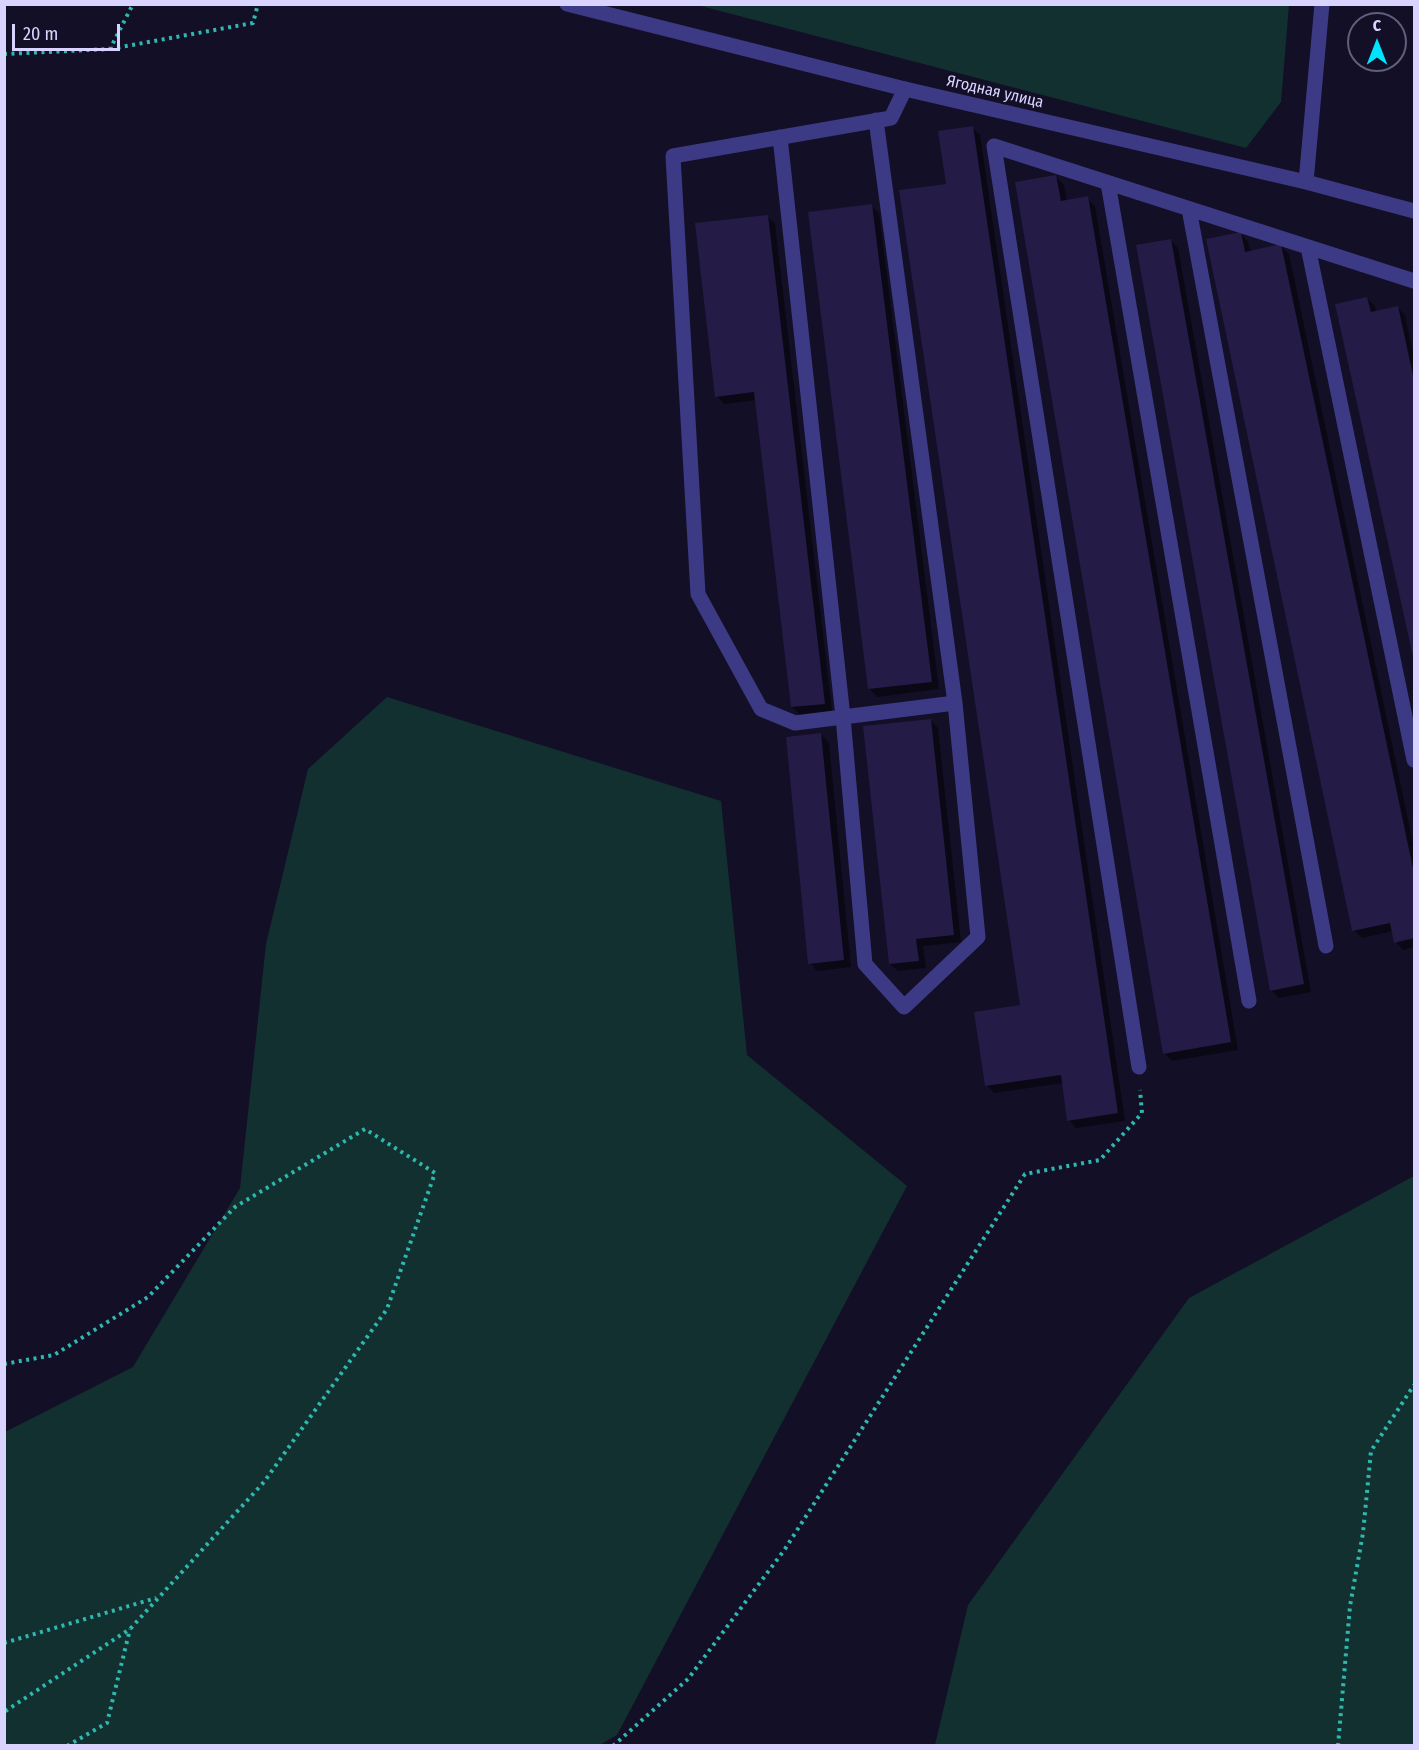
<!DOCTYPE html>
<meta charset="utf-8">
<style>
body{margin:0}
#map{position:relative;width:1419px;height:1750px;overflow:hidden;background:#130f26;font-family:"Fira Sans Condensed",sans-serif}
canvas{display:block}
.frame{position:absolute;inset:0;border:6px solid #d9d4ff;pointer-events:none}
.north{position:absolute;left:1347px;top:12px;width:60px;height:60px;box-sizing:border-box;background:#130f26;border:2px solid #625e7d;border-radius:50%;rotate:0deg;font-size:16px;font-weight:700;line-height:24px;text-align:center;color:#d9d4ff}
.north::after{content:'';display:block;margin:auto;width:21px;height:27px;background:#00e5ff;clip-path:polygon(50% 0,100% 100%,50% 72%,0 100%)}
.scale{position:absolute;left:12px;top:24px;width:108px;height:27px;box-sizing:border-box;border:3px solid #d9d4ff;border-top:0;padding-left:8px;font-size:18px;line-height:21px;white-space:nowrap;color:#d9d4ff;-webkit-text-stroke:4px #130f26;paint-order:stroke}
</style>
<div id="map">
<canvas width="1419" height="1750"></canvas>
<div class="frame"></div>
<div class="north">С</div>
<div class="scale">20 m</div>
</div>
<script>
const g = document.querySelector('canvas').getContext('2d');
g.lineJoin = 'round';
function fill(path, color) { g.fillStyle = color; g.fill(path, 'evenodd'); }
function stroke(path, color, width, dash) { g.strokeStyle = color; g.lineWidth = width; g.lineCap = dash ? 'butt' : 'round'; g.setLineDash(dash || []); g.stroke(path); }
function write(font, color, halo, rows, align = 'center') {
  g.font = font + ' "Fira Sans Condensed",sans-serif'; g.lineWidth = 4.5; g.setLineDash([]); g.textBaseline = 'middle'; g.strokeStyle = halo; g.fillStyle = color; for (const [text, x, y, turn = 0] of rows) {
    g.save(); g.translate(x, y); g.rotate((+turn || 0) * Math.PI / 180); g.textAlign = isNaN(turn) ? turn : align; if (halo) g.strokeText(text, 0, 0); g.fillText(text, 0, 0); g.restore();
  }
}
const green = new Path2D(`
 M697 5H1289L1281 102 1246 148Z
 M387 697 721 801 747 1055 907 1186 617 1735 598 1746 5 1745V1432L133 1367 240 1188 266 944 308 769Z
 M1414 1176V1745H935L968 1605 1189 1298Z`);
const shadow = new Path2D(`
 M972 128 980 135 1125 1121 1076 1128 1069 1120 1063 1083 994 1093 987 1085 1021 1006 948 185Z
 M1056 177 1064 185 1067 202 1087 198 1095 206 1238 1050 1172 1061 1164 1053Z
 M871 206 879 213 939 689 877 697 870 689Z
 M767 216 775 224 832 711 800 715 792 707 756 400 724 404 717 396Z
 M1241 234 1248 242 1251 252 1281 246 1289 254 1414 848V947L1403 950 1396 942 1393 931 1362 938 1354 930Z
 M1170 240 1178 248 1311 992 1279 998 1271 990Z
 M1367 299 1375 306 1376 312 1398 308 1405 315 1414 357V658L1336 305Z
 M930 720 938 728 961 942 923 946 926 968 898 971 890 964Z
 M821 735 829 743 851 967 817 971 810 963Z`);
const building = new Path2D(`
 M973 126 1118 1113 1067 1121 1061 1075 985 1086 974 1012 1020 1005 899 190 946 184 938 131Z
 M1056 175 1061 201 1088 196 1231 1042 1163 1054 1015 182Z
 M872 204 932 682 868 689 808 212Z
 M768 215 825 704 791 707 754 392 715 397 695 223Z
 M1241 232 1245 252 1281 244 1414 873V938L1394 943 1390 923 1352 931 1206 239Z
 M1171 239 1304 984 1270 991 1136 245Z
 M1367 297 1371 312 1398 306 1414 380V661L1335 304Z
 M931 719 954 935 916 939 919 961 889 964 863 726Z
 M821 733 844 960 808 964 786 737Z`);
const path = new Path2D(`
 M110 49 253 23 258 4
 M4 54 110 49 133 4
 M4 1364 54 1355 148 1297 235 1207 365 1129 435 1173 387 1309 264 1482 130 1629 4 1712
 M4 1643 156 1598
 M67 1746 107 1723 130 1629
 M613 1746 688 1679 785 1549 1025 1174 1100 1160 1142 1113 1140 1090
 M1338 1746 1350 1606 1363 1533 1371 1451 1414 1385`);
const lane = new Path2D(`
 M905 89 891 118 673 156 698 594 761 709 795 723 955 703
 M780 137 843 717 865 964 904 1007 978 937 955 703 876 120
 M1108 183 1249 1001
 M1189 209 1326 946
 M1308 247 1414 760
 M1139 1067 994 146 1414 281`);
const street = new Path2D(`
 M567 4 905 89 1306 182 1414 211
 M1306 182 1322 4`);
const streetNames = [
 ["Ягодная улица",995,92,13]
];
fill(green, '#12302f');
fill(shadow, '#0007');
fill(building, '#241b47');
stroke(path, '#2fb8b0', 4, [3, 4.5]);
stroke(lane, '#3d3a85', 15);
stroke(street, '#3d3a85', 15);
write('16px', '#d9d4ff', '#130f26', streetNames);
</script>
